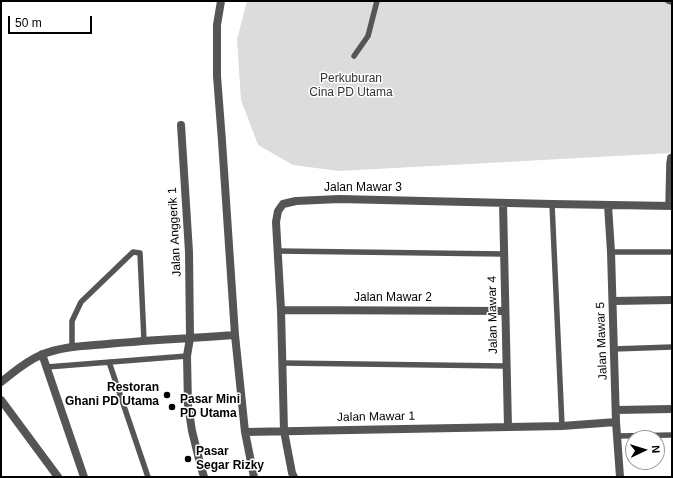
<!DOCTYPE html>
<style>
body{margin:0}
#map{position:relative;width:673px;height:478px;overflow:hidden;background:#fff;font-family:Arial,sans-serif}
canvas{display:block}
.frame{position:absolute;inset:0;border:2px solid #000;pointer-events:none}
.north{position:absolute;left:625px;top:430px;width:40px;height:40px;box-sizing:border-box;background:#fff;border:1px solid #999;border-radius:50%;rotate:86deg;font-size:11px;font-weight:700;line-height:16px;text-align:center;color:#000}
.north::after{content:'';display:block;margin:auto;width:14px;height:18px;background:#000;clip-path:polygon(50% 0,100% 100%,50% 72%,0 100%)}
.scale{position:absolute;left:8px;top:16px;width:84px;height:18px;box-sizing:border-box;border:2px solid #000;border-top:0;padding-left:5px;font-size:12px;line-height:14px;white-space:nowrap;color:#000;-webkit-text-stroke:3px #fff;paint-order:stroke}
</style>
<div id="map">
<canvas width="673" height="478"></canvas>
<div class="frame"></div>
<div class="north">N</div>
<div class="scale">50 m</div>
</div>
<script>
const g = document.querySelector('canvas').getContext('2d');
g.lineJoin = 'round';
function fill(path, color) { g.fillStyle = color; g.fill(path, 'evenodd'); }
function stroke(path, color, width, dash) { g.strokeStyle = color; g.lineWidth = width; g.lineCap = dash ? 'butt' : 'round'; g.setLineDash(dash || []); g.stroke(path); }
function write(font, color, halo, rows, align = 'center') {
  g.font = font + ' Arial,sans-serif'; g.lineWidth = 3; g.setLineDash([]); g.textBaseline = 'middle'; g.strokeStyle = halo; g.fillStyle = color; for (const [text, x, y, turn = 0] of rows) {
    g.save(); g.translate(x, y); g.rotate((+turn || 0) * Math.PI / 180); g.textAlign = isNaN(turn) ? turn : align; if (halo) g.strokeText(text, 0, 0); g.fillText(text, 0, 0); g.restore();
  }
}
const green = new Path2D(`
 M247 1H672V153L339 171 293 165 258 145 241 100 237 39Z`);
const lane = new Path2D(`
 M668 1 672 2
 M354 56 368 36 377 1
 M552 204 562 426
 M668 206 669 163 670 157 672 156
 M278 251 504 254
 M611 252H672
 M72 347V321L81 302 133 252 140 253 144 341
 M614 349 672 347
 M109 362 148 477
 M283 363 506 366
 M47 367 187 356
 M618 436 672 435`);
const street = new Path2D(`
 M221 1 217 25V76L222 141 235 335 245 432 254 477
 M181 125 189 252 190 338 187 356 188 405 192 431 201 467 204 477
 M503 203 508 427
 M608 205 611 252 616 422 620 477
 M613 301 672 300
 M281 310 505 311
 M42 354 84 477
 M1 382C14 372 26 361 41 355 62 346 85 346 107 344 150 340 192 338 235 335
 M1 400 58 477
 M616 410 672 409
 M245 432 562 426 616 422
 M294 477 292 473 284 431 281 310 276 222 278 211 283 204 296 201 339 199 552 204 672 206`);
const markers = [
 [167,395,4,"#000"],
 [172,407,4,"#000"],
 [188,459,4,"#000"]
];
const parkNames = [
 ["Perkuburan",351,79],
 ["Cina PD Utama",351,93]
];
const streetNames = [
 ["Jalan Mawar 3",363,188],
 ["Jalan Anggerik 1",175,232,-93],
 ["Jalan Mawar 2",393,298],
 ["Jalan Mawar 4",493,315,-91],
 ["Jalan Mawar 5",602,341,-92],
 ["Jalan Mawar 1",376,417,-1]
];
const poiNames = [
 ["Restoran",159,388,"right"],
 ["Ghani PD Utama",159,402,"right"],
 ["Pasar Mini",180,400],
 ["PD Utama",180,414],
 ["Pasar",196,452],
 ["Segar Rizky",196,466]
];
fill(green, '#dcdcdc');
stroke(lane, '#555', 5.5);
stroke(street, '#555', 8);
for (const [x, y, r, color] of markers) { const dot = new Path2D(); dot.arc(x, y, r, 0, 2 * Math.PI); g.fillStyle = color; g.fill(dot); stroke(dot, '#fff', 1.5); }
write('12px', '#333', '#fff', parkNames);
write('12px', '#000', '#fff', streetNames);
write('bold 12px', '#000', '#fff', poiNames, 'left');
</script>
